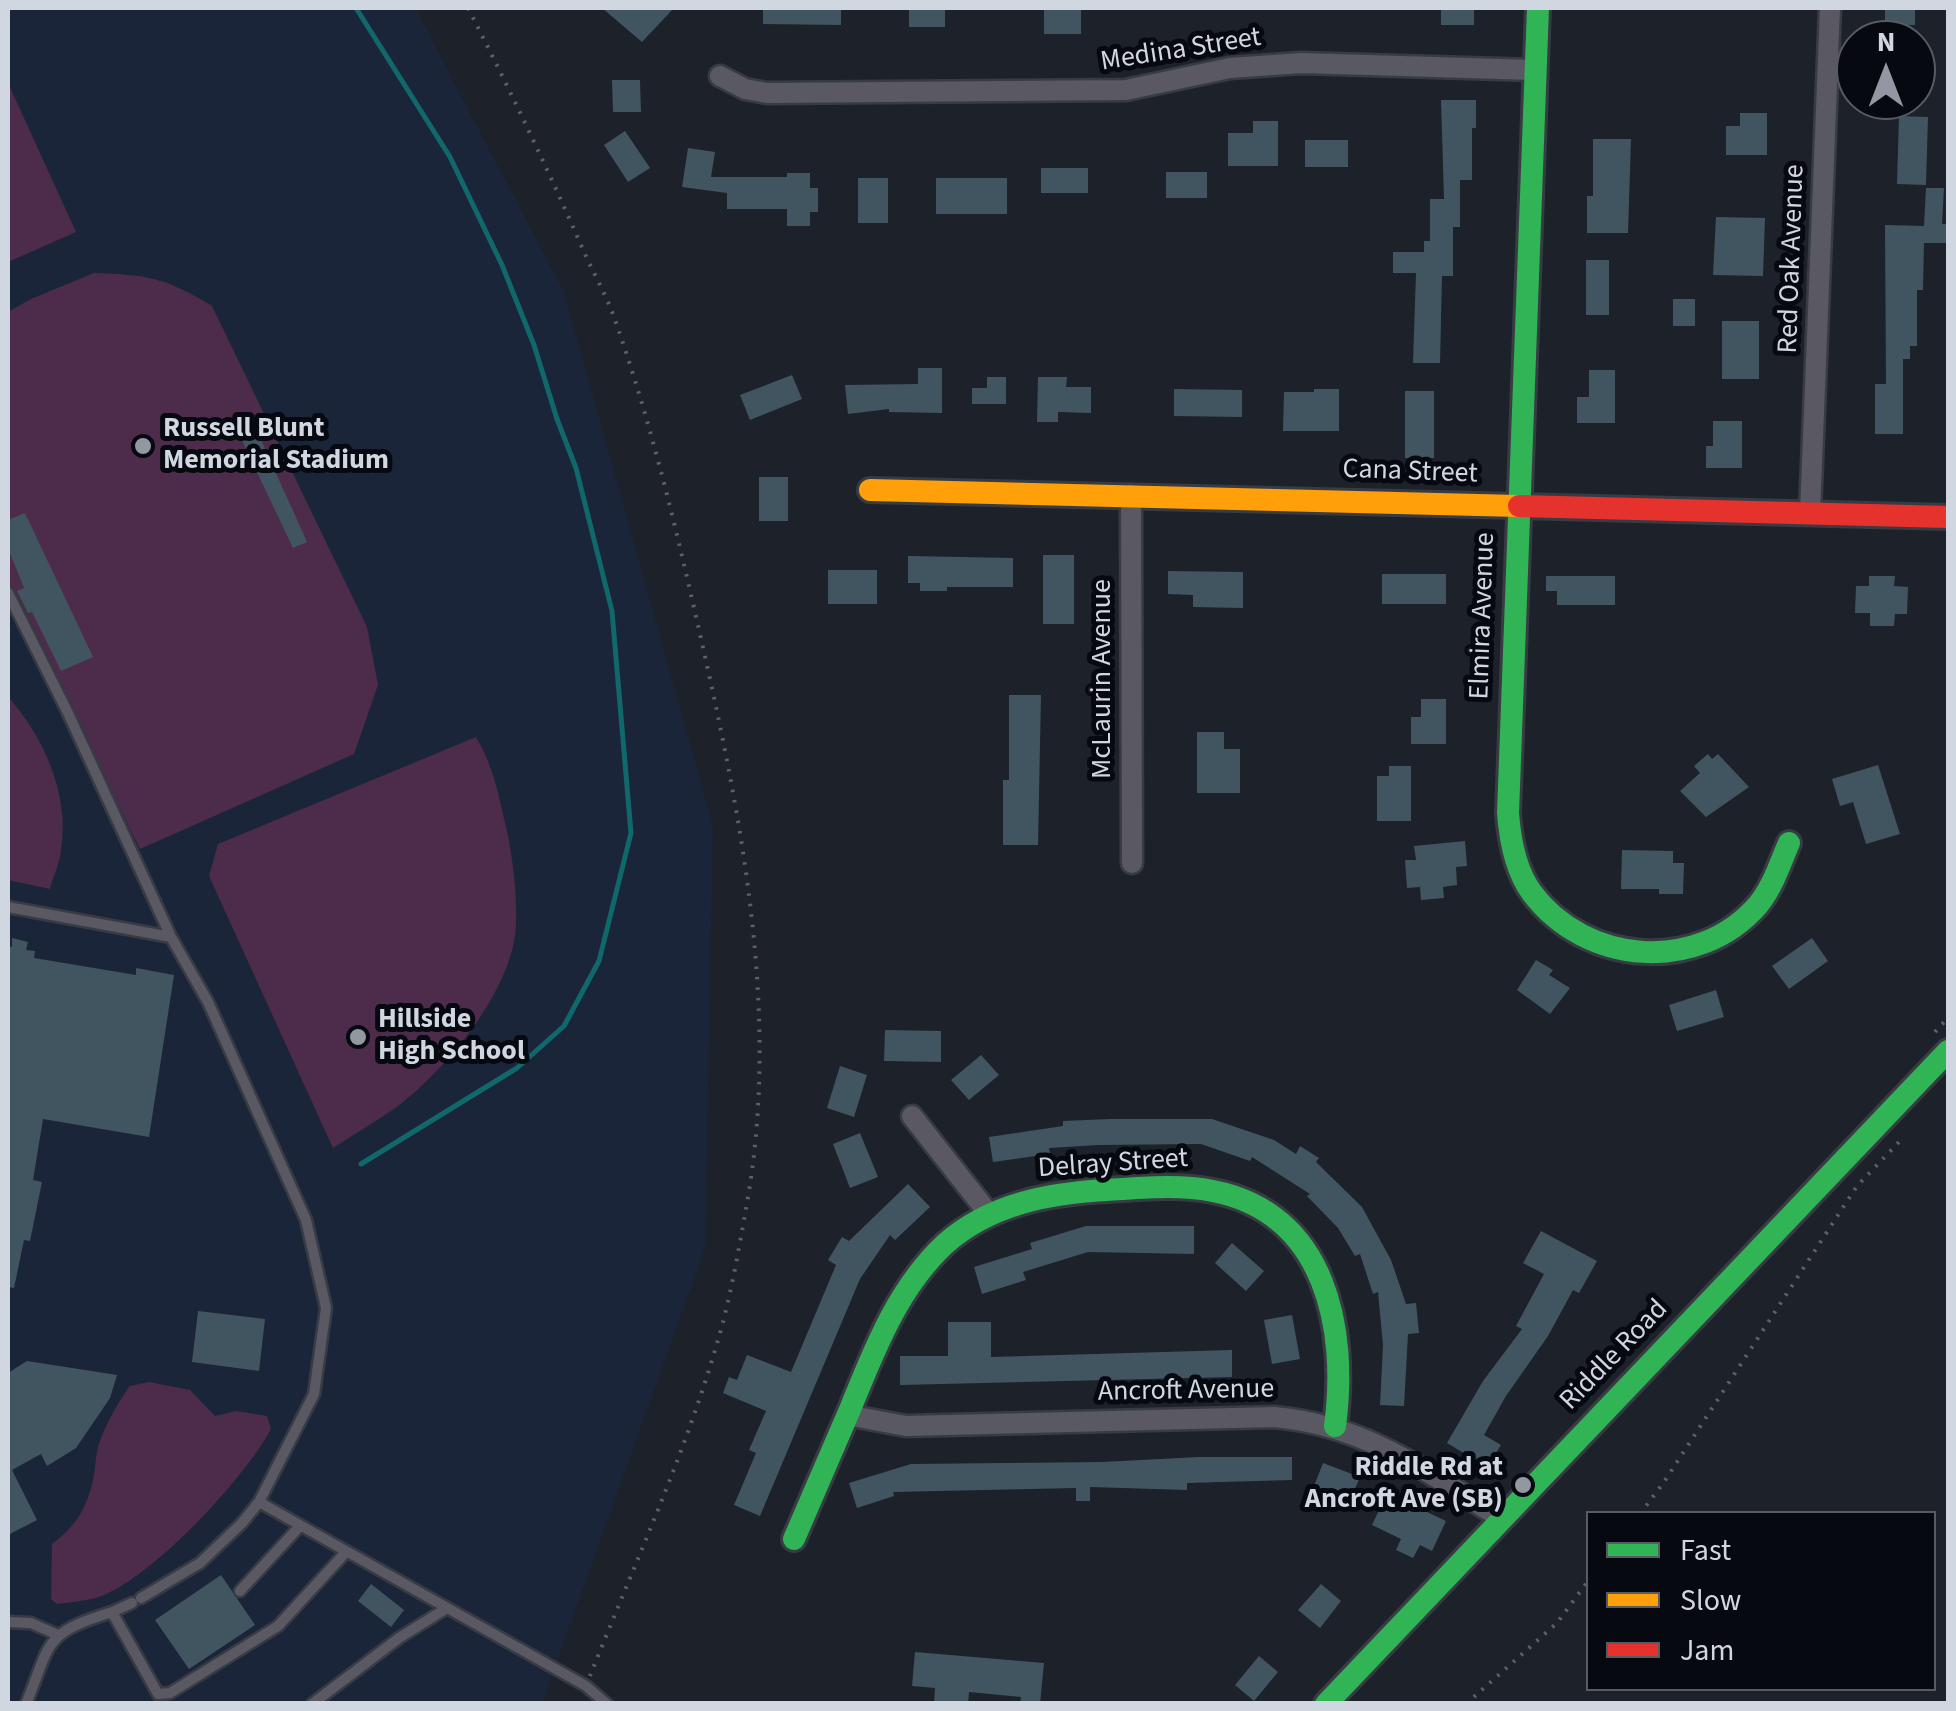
<!DOCTYPE html>
<style>
body{margin:0}
#map{position:relative;width:1956px;height:1711px;overflow:hidden;background:#1d212a;font-family:"Source Sans 3",sans-serif}
canvas{display:block}
.frame{position:absolute;inset:0;border:10px solid #d1d7e1;pointer-events:none}
.legend{position:absolute;left:1586px;top:1511px;width:350px;height:180px;box-sizing:border-box;background:#060910;border:2px solid #575b64;margin:0;padding:12px 18px;list-style:none;font-size:30px;color:#d1d7e1}
.legend li{display:flex;align-items:center;gap:20px;height:50px}
.legend b{width:50px;border:2px solid #575b64}
.north{position:absolute;left:1836px;top:20px;width:100px;height:100px;box-sizing:border-box;background:#060910;border:2px solid #575b64;border-radius:50%;rotate:0deg;font-size:28px;font-weight:700;line-height:40px;text-align:center;color:#d1d7e1}
.north::after{content:'';display:block;margin:auto;width:35px;height:45px;background:#9297a1;clip-path:polygon(50% 0,100% 100%,50% 72%,0 100%)}
</style>
<div id="map">
<canvas width="1956" height="1711"></canvas>
<div class="frame"></div>
<ul class="legend">
<li><b style="height:12px;background:#30b455"></b>Fast</li>
<li><b style="height:12px;background:#ff9f0a"></b>Slow</li>
<li><b style="height:12px;background:#e5322d"></b>Jam</li>
</ul>
<div class="north">N</div>
</div>
<script>
const g = document.querySelector('canvas').getContext('2d');
g.lineJoin = 'round';
function fill(path, color) { g.fillStyle = color; g.fill(path, 'evenodd'); }
function stroke(path, color, width, dash) { g.strokeStyle = color; g.lineWidth = width; g.lineCap = dash ? 'butt' : 'round'; g.setLineDash(dash || []); g.stroke(path); }
function write(font, color, halo, rows, align = 'center') {
  g.font = font + ' "Source Sans 3",sans-serif'; g.lineWidth = 10; g.setLineDash([]); g.textBaseline = 'middle'; g.strokeStyle = halo; g.fillStyle = color; for (const [text, x, y, turn = 0] of rows) {
    g.save(); g.translate(x, y); g.rotate((+turn || 0) * Math.PI / 180); g.textAlign = isNaN(turn) ? turn : align; if (halo) g.strokeText(text, 0, 0); g.fillText(text, 0, 0); g.restore();
  }
}
const built = new Path2D(`
 M8 8H415L564 292 713 826 705 1248 542 1703 8 1704Z`);
const green = new Path2D(`
 M8 83 76 232 8 262Z
 M94 273C149 275 164 277 212 306L367 627 378 685 354 754 140 849 8 580V312L31 299Z
 M8 697C44 737 70 795 61 850 60 863 53 876 50 889L8 880Z
 M476 737C494 767 499 798 507 831 513 860 517 893 516 923 515 987 447 1069 398 1106 377 1121 354 1134 333 1148L209 876 218 844Z
 M149 1382 190 1390 215 1416 236 1411 267 1416 271 1429C245 1478 149 1582 96 1598 83 1601 70 1602 57 1604L51 1599 52 1544C75 1527 87 1508 93 1480 96 1467 95 1453 100 1441 107 1422 118 1402 130 1386Z`);
const stream = new Path2D(`
 M356 8 450 157 502 265 534 345 557 419 576 468 612 611 631 833 599 961 564 1026 517 1068 361 1164`);
const building = new Path2D(`
 M602 8H674L642 42Z
 M763 8H841V25L763 24Z
 M909 8H945V27H909Z
 M1044 8H1081V34H1044Z
 M1441 8H1474V25H1441Z
 M1885 8H1915V25H1885Z
 M612 80H640L641 112H613Z
 M1441 100H1476V128H1472V180H1460V227H1453V276H1442L1440 363H1413L1416 273H1393V252H1424V241H1430V199H1444Z
 M1740 113H1767V155H1726V126H1740Z
 M1899 116 1928 117 1926 185 1897 184Z
 M1253 121H1278V166H1228V133H1253Z
 M625 131 650 168 628 182 604 145Z
 M1593 139H1631L1628 233H1587V196H1593Z
 M1305 140H1348V167H1305Z
 M688 148 715 152 711 177H787V173H810V188H818V212H810V226H787V209H727V193L682 187Z
 M1041 168H1088V193H1041Z
 M1166 172H1207V198H1166Z
 M858 178H888V223H858Z
 M936 178H1007V214H936Z
 M1926 188H1944L1942 224H1948V243H1924L1923 290H1917V346H1910V359H1903V434H1875V384H1886L1885 225 1924 226Z
 M1716 217 1765 218 1763 276 1713 275Z
 M1586 260H1609V315H1586Z
 M1673 299H1695V326H1673Z
 M1722 321H1759V379H1722Z
 M918 368H942V413L889 412V409L848 414 845 385 918 384Z
 M1589 370H1615V423H1577V397H1589Z
 M792 375 802 399 750 420 740 395Z
 M987 377H1006V404H972V388H987Z
 M1038 377H1067L1066 387H1091V413L1058 412V422H1037Z
 M1174 389 1242 390V417L1174 416Z
 M1314 389H1339V431H1283L1284 392H1314Z
 M1405 391H1434V458H1405Z
 M1713 421H1742V468H1706V446H1713Z
 M253 422 307 542 293 548 237 430Z
 M759 477H788V521H759Z
 M25 513 93 657 61 671 32 612 28 613 17 591 24 588 8 548V520Z
 M1043 555H1074V624H1043Z
 M908 556 1013 558V587H947V591H920V583H908Z
 M828 570H877V604H828Z
 M1168 571 1243 572V608L1193 607V595L1168 594Z
 M1382 574H1446V604H1382Z
 M1546 576H1615V605H1557V591H1546Z
 M1869 576H1895L1894 586 1908 587 1907 614H1895L1894 626H1870V613H1855L1856 586H1869Z
 M1009 695H1041L1038 845H1003V780H1009Z
 M1421 699H1446V744H1411V717H1421Z
 M1197 732H1224V749H1240V793H1197Z
 M1708 754 1712 759 1718 754 1749 787 1706 817 1680 791 1700 773 1694 766Z
 M1878 765 1900 834 1866 844 1853 802 1840 806 1832 779Z
 M1389 766H1411V821H1377V776H1389Z
 M1465 841 1467 866 1456 867 1457 885 1443 887 1444 898 1421 900 1420 887 1407 888 1405 860H1416L1414 846Z
 M1622 850 1673 851V863H1684L1683 894H1659V889H1621Z
 M12 938 28 942 26 950 35 951 34 958 136 975V968L174 975 149 1137 43 1119 33 1180 42 1182 30 1241 24 1240 14 1288 8 1287V946L12 947Z
 M1812 938 1828 961 1789 989 1772 966Z
 M1536 960 1553 970 1549 975 1570 988 1550 1014 1517 990Z
 M1716 990 1724 1017 1677 1031 1669 1005Z
 M885 1030 941 1031V1062L884 1061Z
 M981 1055 999 1075 969 1100 951 1080Z
 M840 1066 867 1075 854 1117 827 1108Z
 M1111 1119H1212L1274 1140 1296 1154 1300 1146 1319 1158 1316 1162 1362 1207 1391 1260 1406 1304 1416 1303 1419 1333 1408 1334 1404 1406 1380 1405 1383 1345 1378 1292 1373 1294 1360 1254 1355 1256 1338 1228 1307 1196 1310 1194 1252 1157 1250 1161 1201 1144 1098 1145 1049 1148 1050 1154 993 1162 989 1137 1063 1126V1121Z
 M860 1133 878 1177 850 1188 833 1144Z
 M908 1184 930 1207 895 1240 890 1235 860 1279 760 1516 734 1505 756 1453 749 1450 766 1411 723 1393 729 1377 737 1380 747 1355 791 1372 836 1265 828 1260 842 1237 849 1241Z
 M1086 1226H1194V1254L1088 1252 1023 1272 1026 1280 982 1294 974 1267 1032 1249 1030 1243Z
 M1541 1231 1597 1261 1579 1293 1573 1290 1548 1336 1506 1396 1484 1435 1501 1445 1487 1467 1447 1443 1483 1381 1522 1329 1516 1326 1544 1274 1523 1263Z
 M1232 1243 1264 1271 1246 1291 1215 1263Z
 M198 1311 265 1319 259 1371 192 1362Z
 M1292 1315 1300 1359 1272 1364 1264 1320Z
 M948 1322H991V1357L1232 1350V1377L900 1385V1356H948Z
 M27 1361 117 1375 110 1398 76 1448 47 1466 41 1454 12 1470 37 1520 8 1535V1373Z
 M1199 1457H1292V1480L1187 1483V1490L1090 1487V1501H1076V1488L893 1492 894 1496 857 1508 849 1483 911 1464 1102 1462Z
 M1323 1463 1360 1477 1350 1500 1314 1486Z
 M1387 1493 1446 1521 1432 1551 1420 1545 1413 1558 1396 1550 1401 1539 1372 1525Z
 M221 1575 255 1625 189 1669 155 1620Z
 M371 1584 404 1610 391 1627 358 1601Z
 M1321 1584 1341 1601 1320 1628 1298 1610Z
 M915 1652 1044 1663 1040 1704H1020L1021 1697 969 1692 968 1704H934L935 1688 912 1686Z
 M1259 1656 1278 1672 1254 1701 1235 1685Z`);
const path = new Path2D(`
 M468 8C508 86 546 165 581 245 591 269 605 292 614 317 649 416 674 519 697 621 740 810 781 1010 747 1203 739 1248 731 1296 718 1340 685 1455 634 1565 590 1676
 M1935 1032 1948 1018
 M1640 1514 1664 1482 1857 1186 1900 1141 1899 1136
 M1466 1704 1557 1623 1588 1581`);
const lane = new Path2D(`
 M8 593 68 713 171 937
 M8 907 171 937 208 1002 306 1220 326 1308 314 1394 259 1502 242 1523 200 1563 141 1598
 M259 1502 586 1686 607 1704
 M240 1591 300 1526
 M112 1612 132 1603
 M8 1622 31 1623 58 1635
 M26 1704C52 1641 42 1634 112 1612L158 1694 170 1693 278 1626 346 1552
 M312 1704 399 1638 447 1608`);
const street = new Path2D(`
 M720 76 745 89 767 93 1126 90 1230 68 1301 63 1534 70
 M1131 495 1132 863
 M1810 513 1830 8
 M912 1116 989 1214
 M847 1415 906 1426 1274 1417C1366 1425 1427 1472 1502 1519`);
const fast = new Path2D(`
 M1538 8 1508 813C1510 840 1515 870 1532 893 1586 965 1698 974 1758 905 1773 887 1780 863 1789 843
 M794 1539C813 1495 832 1451 851 1407 875 1348 898 1288 945 1244 990 1204 1049 1193 1107 1190 1142 1188 1178 1184 1213 1191 1326 1213 1348 1329 1335 1426
 M1326 1704 1948 1051`);
const slow = new Path2D(`
 M870 490 1519 506`);
const jam = new Path2D(`
 M1519 506 1948 517`);
const markers = [
 [143,446,10,"#9297a1"],
 [358,1037,10,"#9297a1"],
 [1523,1485,10,"#9297a1"]
];
const streetNames = [
 ["Medina Street",1181,51,-9],
 ["Red Oak Avenue",1793,259,-88],
 ["Cana Street",1410,473,2],
 ["Elmira Avenue",1484,616,-88],
 ["McLaurin Avenue",1104,679,-90],
 ["Delray Street",1113,1165,-4],
 ["Riddle Road",1615,1356,-46],
 ["Ancroft Avenue",1186,1392,-1]
];
const poiNames = [
 ["Russell Blunt",163,430],
 ["Memorial Stadium",163,462],
 ["Hillside",378,1021],
 ["High School",378,1053],
 ["Riddle Rd at",1503,1469,"right"],
 ["Ancroft Ave (SB)",1503,1501,"right"]
];
fill(built, '#1b2539');
fill(green, '#4d2b4b');
stroke(stream, '#10686a', 5);
fill(building, '#415560');
stroke(lane, '#373b43', 15);
stroke(street, '#373b43', 25);
stroke(fast, '#373b43', 28);
stroke(slow, '#373b43', 28);
stroke(jam, '#373b43', 28);
stroke(path, '#5f5f68', 4, [2.5, 8]);
stroke(lane, '#595863', 10);
stroke(street, '#595863', 20);
stroke(fast, '#30b455', 22);
stroke(slow, '#ff9f0a', 22);
stroke(jam, '#e5322d', 22);
for (const [x, y, r, color] of markers) { const dot = new Path2D(); dot.arc(x, y, r, 0, 2 * Math.PI); g.fillStyle = color; g.fill(dot); stroke(dot, '#060910', 4); }
write('28px', '#d1d7e1', '#060910', streetNames);
write('bold 28px', '#d1d7e1', '#060910', poiNames, 'left');
</script>
